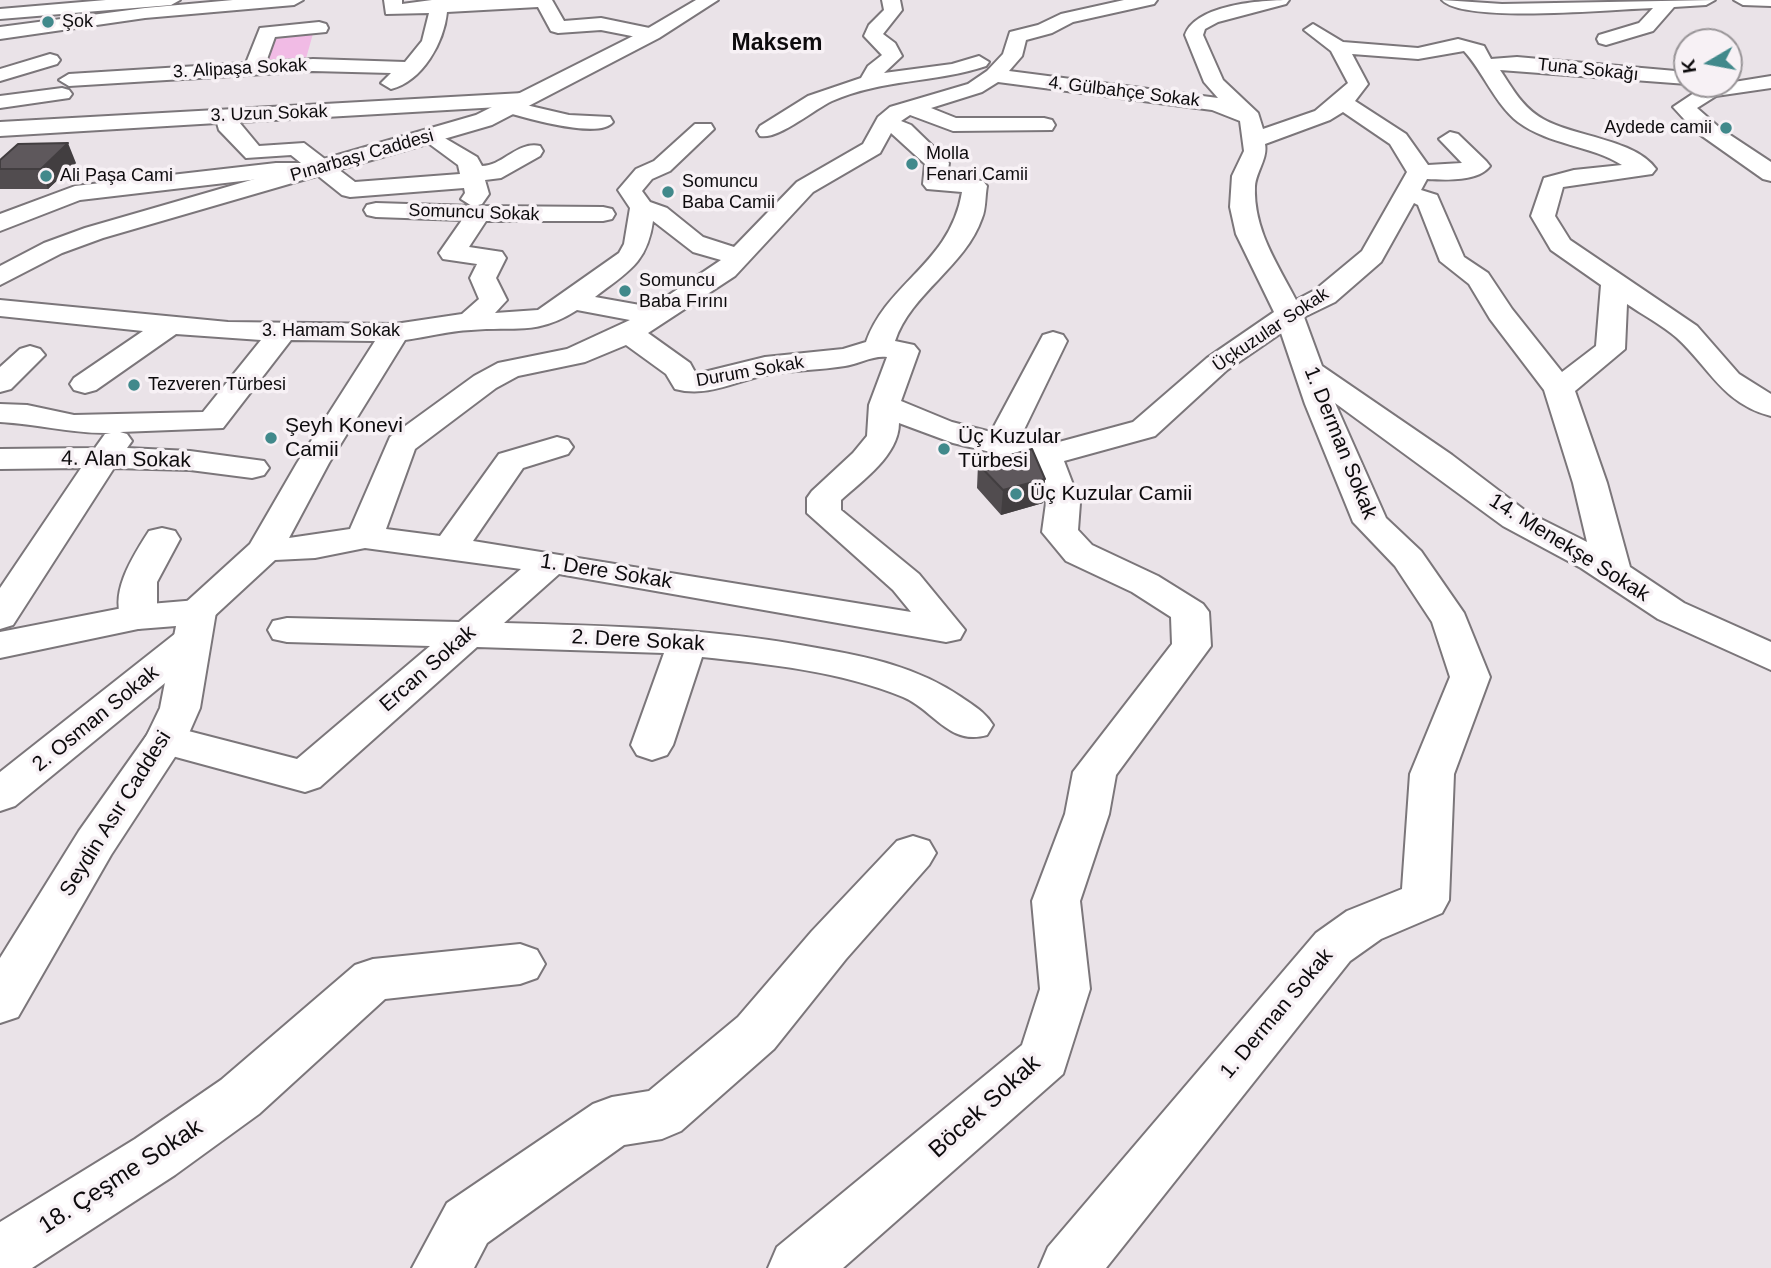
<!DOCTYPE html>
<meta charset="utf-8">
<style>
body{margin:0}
#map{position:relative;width:1771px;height:1268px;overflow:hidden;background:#eae3e8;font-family:Helvetica,sans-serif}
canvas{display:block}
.north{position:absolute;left:1673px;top:28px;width:70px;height:70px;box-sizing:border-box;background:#f7f1f5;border:2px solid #999598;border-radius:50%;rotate:260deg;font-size:19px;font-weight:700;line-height:28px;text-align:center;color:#0d0b0d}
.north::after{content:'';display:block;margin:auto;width:24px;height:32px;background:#41898b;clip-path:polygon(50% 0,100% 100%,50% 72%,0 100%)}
</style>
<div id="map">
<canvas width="1771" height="1268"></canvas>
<div class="north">K</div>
</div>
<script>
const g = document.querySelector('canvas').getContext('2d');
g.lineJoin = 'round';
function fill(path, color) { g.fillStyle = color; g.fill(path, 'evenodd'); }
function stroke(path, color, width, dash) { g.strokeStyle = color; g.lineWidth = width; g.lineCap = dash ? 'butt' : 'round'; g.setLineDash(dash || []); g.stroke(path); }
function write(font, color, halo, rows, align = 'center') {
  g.font = font + ' Helvetica,sans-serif'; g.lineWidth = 7; g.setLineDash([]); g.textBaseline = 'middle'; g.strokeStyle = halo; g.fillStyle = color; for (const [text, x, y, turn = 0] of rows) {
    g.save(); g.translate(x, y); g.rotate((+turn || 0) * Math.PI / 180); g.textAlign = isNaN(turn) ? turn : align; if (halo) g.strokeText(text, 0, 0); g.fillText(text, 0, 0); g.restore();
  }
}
const green = new Path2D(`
 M314 30 305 62H263L272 33Z`);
const street = new Path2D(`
 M233 0H303L294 5 145 18 0 39V27L145 8Z
 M384 0H402V4L432 0H552L564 21 601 18 659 30 661 34 652 40 601 30 558 33 551 31 538 7 447 12C444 42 423 81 391 89L381 83 391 73 313 71 69 86 59 80 69 74 246 63 260 28 319 22 326 24 328 28 326 32 275 37 266 62 313 59 405 62 422 41 429 13 386 14Z
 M882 0H900L902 10 883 34 895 43 902 56 884 73 952 64 979 56 989 62 986 66C935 83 881 79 832 101 813 110 778 140 760 136L757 131 760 126 808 96 861 78 868 66 882 55 864 36 869 25 884 10Z
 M1124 0H1157L1154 4 1073 22 1052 33 1026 40 1022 56 1009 71 1218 98 1204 82 1185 35C1195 5 1261 0 1289 0L1286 4 1218 22 1205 29 1203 35 1223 80 1258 113 1263 129 1315 111 1348 83 1331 51 1304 30 1313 24 1343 42 1418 48 1458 39 1484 46 1491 59 1517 57 1687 72V84L1500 70C1513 89 1522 107 1543 119 1574 137 1635 139 1656 169L1652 174 1563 187 1555 216 1570 240 1697 326 1739 374 1771 394V416C1723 404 1709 367 1677 338 1662 325 1643 315 1627 304L1625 349 1575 391 1607 483 1630 567 1684 603 1771 642V670L1658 619 1581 568 1503 526 1335 403 1386 518 1421 551 1464 613 1490 677 1454 774 1449 900 1442 913 1381 939 1350 961 1106 1268H1039L1048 1247 1316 933 1347 911 1402 889 1410 774 1450 677 1432 622 1395 566 1353 522 1305 404 1281 333 1227 370 1155 436 1064 461 1080 503 1078 530 1092 545 1158 576 1203 604 1209 612 1211 646 1116 775 1109 814 1080 901 1090 989 1063 1074 843 1268H768L777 1247 1022 1045 1040 989 1032 901 1065 814 1073 772 1172 644 1171 617 1132 592 1066 561 1042 532 1046 503 1032 462 953 443 899 423C899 455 863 480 841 500V510L919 574 965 630 960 639 946 642 559 574 504 623C609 626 713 628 817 648 869 657 917 667 961 697 974 706 985 712 993 725L987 735C949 746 934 710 903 697 839 671 769 664 702 657L673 745 667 755 652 760 637 755 631 745 664 653 477 647 320 787 305 792 150 750 144 740 150 730 165 725 297 759 430 646 287 642 273 639 268 630 273 621 287 618 459 622 521 569 365 548 315 558 275 560 210 620 197 624 184 620 178 612 184 604 250 544 297 463 375 341 291 340 223 428 120 432 127 434 132 441 127 448 190 451 264 461 269 468 264 475 252 478 190 470 114 468 13 625 0 629V588L81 468 0 469V449L95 448 105 434 111 433C72 434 38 424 0 422V404L27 405 74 415 203 412 261 340 176 334 96 390 85 393 74 390 70 384 74 378 143 331 0 316V300L228 322 395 324 462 314 479 299 470 278 477 264 443 259 439 253 462 220 376 217 367 215 364 210 367 205 376 203 472 206 461 199 465 193 464 188 350 197 342 195 317 175 276 177 80 200 0 231V214L75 186 276 163H301L291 155 246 158 219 130 217 123 0 136V122L523 93 533 99 526 105 569 115 610 117 613 122C600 140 522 117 502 111L499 107 239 122 259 146 304 143 355 182 460 174 458 165 420 137 431 130 477 157 482 166C503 166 517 141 540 146L543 151 540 156 501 178 485 180 489 194 482 204 474 206 603 207 612 209 615 214 612 219 603 221H486L469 247 502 252 506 258 496 278 507 300 495 313 538 310 619 253 624 244 630 208 618 190 636 169 654 161 695 124H711L714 129 670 171 652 179 642 191 650 202 667 208 703 237 734 247 797 182 863 144 878 117 890 107 968 84 987 71 1003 54 1010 32 1038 25 1061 14ZM1464 51C1482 70 1495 104 1518 122 1549 145 1590 145 1622 165L1574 170 1544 178 1531 216 1551 250 1601 285 1596 346 1562 372 1512 309 1488 273 1464 257 1437 195 1421 190 1427 179C1445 180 1478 182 1490 166L1486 161 1458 134 1450 132 1439 139 1462 163 1428 165 1406 134 1355 101 1368 84 1352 54 1418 59ZM998 82 1212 110 1240 121 1244 151 1232 176 1230 207 1236 234 1274 312 1207 358 1133 422 1048 445 1020 438 1067 341 1063 335 1053 332 1043 335 991 432 952 422 901 401 919 351 914 345 895 341C911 293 965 267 982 218 986 209 985 196 987 186L983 181 947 177 949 163 945 158 911 125 901 121 910 115 953 131 1052 130 1055 125 1052 120 1044 118H956L931 108 982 92ZM1343 112 1390 144 1407 172 1362 251 1315 290 1296 300C1277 263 1253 229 1255 186 1256 172 1268 158 1265 144L1330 120ZM891 133 925 164 923 184 927 189 962 192C950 264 888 281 866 342L843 349 765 357 696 374 690 363 648 333 735 276 813 192 880 153ZM1414 203 1418 205 1440 261 1469 284 1490 319 1544 390 1573 483 1587 542 1527 512 1452 455 1322 366 1304 317 1335 302 1381 262ZM653 221 693 252 721 260 651 307 595 297C627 272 647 264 653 221ZM577 310 630 320 567 349 498 363 474 376 390 437 350 529 289 538 329 463 405 340C427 337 449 331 471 330 515 326 536 336 577 310ZM626 345 666 374 675 389C709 398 737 380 770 374 795 370 820 370 845 366 859 364 873 355 887 357L869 405 867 436 853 453 812 491 807 498V513L893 590 911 612 473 541 523 468 568 454 573 447 568 440 557 437 499 454 440 536 386 529 415 449 496 388 518 376 585 362Z
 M1442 0 1502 4 1715 0 1706 5 1674 7 1653 31 1606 45 1599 43 1597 39 1599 35 1639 23 1653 8C1617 9 1463 24 1442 0Z
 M1734 0H1771V6L1743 5Z
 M50 54 57 56 60 60 57 64 0 81V69Z
 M1771 76V88L1716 96 1697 108 1721 129 1771 162V181L1763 179 1695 131 1673 107 1703 87Z
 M62 88 69 90 72 94 69 98 0 108V96Z
 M30 346 40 349 45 355 11 389 0 392V367L20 349Z
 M162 528 175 531 180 539 157 582V617L151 625 138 629 125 625C106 597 133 556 149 531Z
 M190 629 204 633 209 642 204 651 15 806 0 811V772L176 633Z
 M913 836 929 841 936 853 929 865 846 959 774 1049 681 1131 662 1139 624 1145 487 1243 474 1268H412L447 1203 593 1104 612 1097 649 1091 738 1017 812 931 897 841Z
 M520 944 537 950 545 964 537 978 520 984 385 999 259 1114 175 1175 32 1268H0V1222L135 1139 221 1080 355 965 373 959Z`);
const secondary = new Path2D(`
 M106 0H180L171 5 0 19V9Z
 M696 0H718L659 38 492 125 103 238 62 253 0 285V266L44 243 85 228 476 115 645 30Z
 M197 600 210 604 216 612 200 708 186 740 111 855 18 1017 0 1023V958L79 831 147 735 160 708 176 626 138 629 0 658V632L138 605Z`);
const wall = new Path2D(`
 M0 160 76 163 48 189H0Z
 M978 464 1045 479 1043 503 1001 515 977 488Z`);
const shadedWall = new Path2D(`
 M68 143 76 163 48 189 41 169Z
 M1045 479 1043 503 1001 515 1003 490Z`);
const building = new Path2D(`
 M68 143 41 169H0V160L18 144Z
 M1032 449 1045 479 1003 490 978 464Z`);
const markers = [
 [48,22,7,"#41898b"],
 [1726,128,7,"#41898b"],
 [912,164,7,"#41898b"],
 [46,176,7,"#41898b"],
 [668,192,7,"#41898b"],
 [625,291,7,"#41898b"],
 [134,385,7,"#41898b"],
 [271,438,7,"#41898b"],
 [944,449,7,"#41898b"],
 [1016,494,7,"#41898b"]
];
const farPoinames = [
 ["Şok",62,22],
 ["Aydede camii",1712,128,"right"],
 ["Molla",926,154],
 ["Fenari Camii",926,175],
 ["Ali Paşa Cami",60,176],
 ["Somuncu",682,182],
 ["Baba Camii",682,203],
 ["Somuncu",639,281],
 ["Baba Fırını",639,302],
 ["Tezveren Türbesi",148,385]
];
const farStreetnames = [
 ["3. Alipaşa Sokak",240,69,-3],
 ["Tuna Sokağı",1588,70,6],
 ["4. Gülbahçe Sokak",1124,92,7],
 ["3. Uzun Sokak",269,114,-2],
 ["Pınarbaşı Caddesi",362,156,-16],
 ["Somuncu Sokak",474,213,2],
 ["Üçkuzular Sokak",1271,330,-34],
 ["3. Hamam Sokak",331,331],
 ["Durum Sokak",750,372,-10]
];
const poiNames = [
 ["Şeyh Konevi",285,426],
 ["Camii",285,450],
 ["Üç Kuzular",958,437],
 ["Türbesi",958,461],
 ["Üç Kuzular Camii",1030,494]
];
const streetNames = [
 ["1. Derman Sokak",1340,443,68],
 ["4. Alan Sokak",126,460,1],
 ["14. Menekşe Sokak",1569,548,32],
 ["1. Dere Sokak",606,572,9],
 ["2. Dere Sokak",638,641,3],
 ["Ercan Sokak",428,669,-41],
 ["2. Osman Sokak",96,719,-39],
 ["Seydin Asır Caddesi",116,814,-58],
 ["1. Derman Sokak",1277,1014,-50]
];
const farDistrictnames = [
 ["Maksem",777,44]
];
const nearStreetnames = [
 ["Böcek Sokak",985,1107,-42],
 ["18. Çeşme Sokak",121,1177,-33]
];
fill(green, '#f1bbe5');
stroke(street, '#7b767a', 4);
stroke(secondary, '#7b767a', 4);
fill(street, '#fff');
fill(secondary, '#fff');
fill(wall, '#514c4f');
fill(shadedWall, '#423e40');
fill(building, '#5e585c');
stroke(building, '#423e40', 2);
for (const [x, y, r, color] of markers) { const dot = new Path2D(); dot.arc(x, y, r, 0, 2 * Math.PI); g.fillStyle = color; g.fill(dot); stroke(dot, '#f7f1f5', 2.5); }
write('18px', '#0d0b0d', '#f7f1f5', farPoinames, 'left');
write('18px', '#0d0b0d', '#f7f1f5', farStreetnames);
write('21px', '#0d0b0d', '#f7f1f5', poiNames, 'left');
write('21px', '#0d0b0d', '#f7f1f5', streetNames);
write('bold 23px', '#0d0b0d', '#f7f1f5', farDistrictnames);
write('24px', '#0d0b0d', '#f7f1f5', nearStreetnames);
</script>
